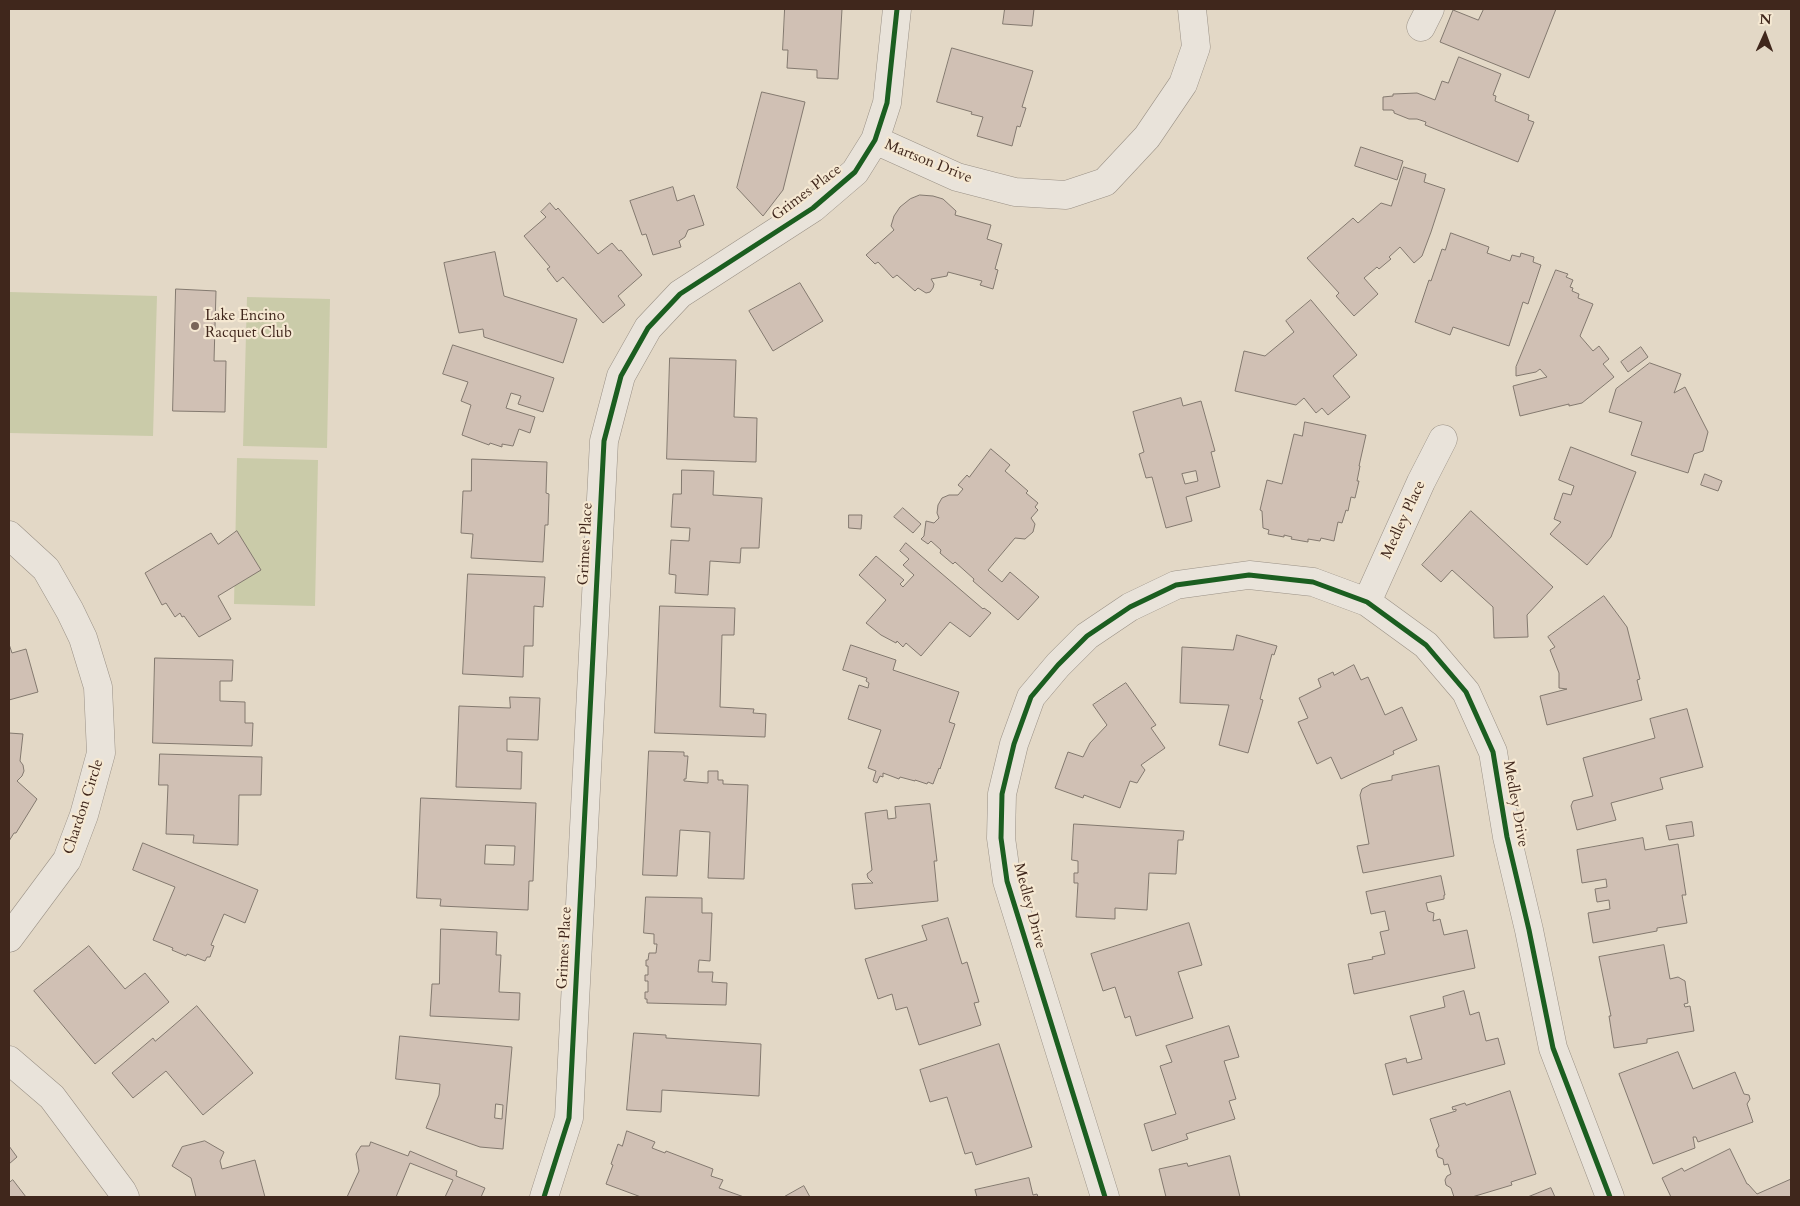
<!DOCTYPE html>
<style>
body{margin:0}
#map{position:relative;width:1800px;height:1206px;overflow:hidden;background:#e3d8c6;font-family:Cardo,serif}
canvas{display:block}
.frame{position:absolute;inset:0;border:10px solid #40271c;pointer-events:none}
.north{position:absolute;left:1740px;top:10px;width:50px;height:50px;-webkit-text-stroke:4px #f5e8d2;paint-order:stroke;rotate:2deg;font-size:14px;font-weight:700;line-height:20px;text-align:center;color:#40271c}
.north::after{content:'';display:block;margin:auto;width:18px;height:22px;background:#40271c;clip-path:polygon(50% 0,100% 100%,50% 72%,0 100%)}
</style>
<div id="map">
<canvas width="1800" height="1206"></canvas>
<div class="frame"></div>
<div class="north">N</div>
</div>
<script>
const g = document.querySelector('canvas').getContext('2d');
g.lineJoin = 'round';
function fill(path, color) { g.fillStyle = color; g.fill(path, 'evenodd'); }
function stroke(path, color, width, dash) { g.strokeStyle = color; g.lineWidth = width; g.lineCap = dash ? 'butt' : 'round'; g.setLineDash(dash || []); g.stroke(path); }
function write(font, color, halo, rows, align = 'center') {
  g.font = font + ' Cardo,serif'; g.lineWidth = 4.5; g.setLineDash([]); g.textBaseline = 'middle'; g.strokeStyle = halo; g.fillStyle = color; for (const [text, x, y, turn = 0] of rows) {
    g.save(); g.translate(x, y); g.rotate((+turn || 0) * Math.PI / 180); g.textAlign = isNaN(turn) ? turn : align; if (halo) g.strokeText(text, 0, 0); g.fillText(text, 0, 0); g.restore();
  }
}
const green = new Path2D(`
 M9 292 157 296 153 436 9 433Z
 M247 297 330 299 327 448 243 446Z
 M237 458 318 460 315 606 234 604Z`);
const building = new Path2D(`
 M785 9H842L838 79 817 78V70L787 68 788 50H783Z
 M1005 9H1034L1032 26 1003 24Z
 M1484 9H1556L1529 78 1440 42 1453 10 1478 20Z
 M952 48 1033 71 1022 107 1026 108 1020 127 1017 126 1012 146 977 136 983 117 971 114 972 112 937 102Z
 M1459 57 1501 74 1493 95 1496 96 1495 101 1529 115 1528 120 1534 122 1518 162 1425 125 1426 122 1417 119H1409L1394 113V111L1392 110H1383V97L1393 96V94L1417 93 1435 100 1442 81 1448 83Z
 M762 92 805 102 783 190 763 216 737 188Z
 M1361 147 1403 161 1397 180 1355 166Z
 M1404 167 1426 174 1424 182 1445 189 1431 232 1422 256 1414 263 1400 247 1389 257 1391 259 1379 269 1377 267 1364 278 1378 294 1354 316 1336 296 1339 293 1307 258 1353 218 1358 223 1381 203 1391 206Z
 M673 187 677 201 694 195 704 225 688 230 685 237 679 241 681 247 653 255 646 234 642 235 630 201Z
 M920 195 933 196 943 199 956 211 955 215 991 225 987 239 1002 244 995 269 998 270 993 289 980 285 982 281 948 272 947 276 931 279 934 284 933 288 930 292 926 293 918 288 915 291 897 275 893 278 878 262 875 264 866 255 894 230 891 226 894 216 900 207 910 199Z
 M550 203 556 210 558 208 598 254 612 243 619 251 621 250 642 275 618 296 625 305 603 323 563 277 557 282 547 269 550 267 524 236 546 217 541 212Z
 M1451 233 1489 247 1487 253 1510 261 1512 255 1520 257 1521 253 1534 257 1533 262 1541 265 1528 304 1523 302 1509 346 1453 327 1450 335 1415 322 1429 280 1431 281 1442 249 1445 250Z
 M495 252 504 296 577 319 563 363 484 337 483 329 459 333 444 263Z
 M1556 270 1568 274 1566 277 1573 280 1570 287 1573 288 1572 291 1579 294 1578 298 1593 304 1580 336 1593 351 1599 346 1609 359 1603 364 1614 377 1582 403 1569 406V404L1520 416 1513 386 1547 377 1540 369 1536 372 1516 376V367Z
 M800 283 823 321 773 351 749 311Z
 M176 289 216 291 214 361H226L225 412 173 411Z
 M1311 300 1357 355 1333 376 1350 397 1328 415 1322 408 1316 413 1304 398 1296 405 1235 391 1244 351 1265 356 1294 332 1286 321Z
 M453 345 554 378 543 412 518 404 521 396 511 393 506 408 535 417 530 433 519 429 513 446 502 444V447L490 443 489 445 462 435 471 405 461 401 468 382 443 374Z
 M1641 347 1648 357 1628 372 1621 362Z
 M670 358 736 360 734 417 757 418 756 462 667 459Z
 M1650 363 1681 374 1674 393 1685 387 1708 432 1703 451 1694 454 1688 473 1631 455 1642 422 1609 412 1616 389Z
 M1181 398 1183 406 1201 401 1215 451 1211 452 1220 487 1186 497 1192 521 1166 528 1152 477 1146 478 1139 454 1144 452 1133 412ZM1196 471 1198 481 1185 484 1182 474Z
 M1305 422 1366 435 1359 466H1360L1357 481H1359L1355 498 1351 497 1348 511 1346 510 1342 523 1338 522 1334 541 1321 538 1320 541 1308 539V542L1291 539 1292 537 1284 535V537L1268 534 1269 530 1263 528 1262 511 1260 510 1267 480 1282 484 1294 434 1302 436Z
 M1571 447 1636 472 1611 537 1587 565 1550 534 1561 522 1554 519 1563 493 1571 495 1574 486 1559 480Z
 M991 449 1010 465 1005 471 1028 491 1026 493 1038 503 1035 507 1038 510 1031 518 1035 524 1033 532 1025 539 1015 538 988 570 1002 582 1010 572 1039 597 1018 620 973 581 974 579 955 562 953 564 940 553 941 550 931 541 928 544 921 539 924 536 926 521 934 523 939 518 937 513 938 505 942 498 949 495H958L963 489 958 485 967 475 969 477Z
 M472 459 547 462 546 493 549 494 548 525H545L543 562 471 558 473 534 461 533 463 491H471Z
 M682 470 714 471 713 495 762 498 759 548H741L740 563 710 561 708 595 675 593 676 575 669 574 671 540 689 541 690 528 671 527 673 494H681Z
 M1705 474 1722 481 1718 491 1701 485Z
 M903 508 921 524 913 533 894 517Z
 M1471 511 1553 587 1527 615 1528 637 1494 638 1493 607 1452 570 1441 582 1422 565Z
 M849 515H862L861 529 849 528Z
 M237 531 261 570 218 596 231 619 199 637 184 616 182 617 180 613 175 617 166 603 162 605 145 573 211 533 218 544Z
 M906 543 983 609 984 608 991 613 970 637 950 622 921 656 906 643 903 647 897 641 896 643 881 635 866 623 886 600 859 575 876 556 904 580 900 584 903 587 914 575 903 565 909 559 900 551Z
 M468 574 545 577 543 607 534 606 533 646H524L523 677 463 674Z
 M1604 596 1627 627 1640 679 1637 680 1642 700 1547 725 1540 696 1567 689 1559 688V673L1550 650 1555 647 1548 637Z
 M660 606 735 608 734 635H722L720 707 754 709 753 713 766 714 765 737 655 733Z
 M1237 635 1277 646 1274 655 1272 654 1260 699 1263 700 1248 753 1219 745 1229 705 1180 703 1182 647 1233 650Z
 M9 644 12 653 26 649 38 692 9 700Z
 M851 645 896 660 893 670 959 692 949 722 955 724 940 769 939 768 933 784 928 782 927 784 915 780V781L900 777 899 779 883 773V777L880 776 877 783 873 781 876 771 868 768 881 730 848 719 859 685 868 688 869 683 866 681 867 678 843 670Z
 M155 658 233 660 232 681H220V701L245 702V723H253L252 746 153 743Z
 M1354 665 1361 680 1368 677 1385 715 1402 707 1417 740 1393 751 1394 754 1341 779 1331 757 1317 764 1298 722 1308 718 1299 698 1321 687 1318 679 1333 672 1334 675Z
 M1126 683 1156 725 1151 728 1165 748 1141 765 1145 770 1137 783 1130 781 1120 808 1084 795 1083 798 1055 788 1068 752 1083 757 1090 743 1107 725 1093 705Z
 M510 697 540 698 538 740 507 739V751L522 752 521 789 456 787 459 706 510 708Z
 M1687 709 1703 767 1660 778 1663 789 1611 803 1616 820 1577 830 1571 806 1573 801 1593 796 1583 758 1655 738 1650 719Z
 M9 733 23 734 20 761 23 765 24 771 22 776 17 781 37 799 16 833H14L9 841Z
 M649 751 684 752V756H688L686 779H684V781L708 783V771H718V780H723V784L748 785 744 879 708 878 710 832 680 830 677 876 643 875Z
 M160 754 262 757 261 795H239L238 845 193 843 194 835 166 834 168 785H159Z
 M1439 766 1454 856 1363 873 1357 846 1369 844 1360 795 1362 789 1371 784 1392 780V776Z
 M421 798 536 803 533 881H529L528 910 440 906 441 899 417 898ZM486 845 515 846 514 865 485 864Z
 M930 804 937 861H934L938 901 855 909 852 884 873 883 868 878 867 874 872 870 865 813 887 810 888 819 896 818 895 807Z
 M1692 822 1694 836 1669 840 1666 826Z
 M1074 824 1184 831 1183 840H1178L1176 874 1149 873 1147 910 1115 908V919L1076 917 1078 883H1074V873H1078V861L1072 860Z
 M1643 838 1645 850 1678 844 1686 895H1682L1687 923 1657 928V931L1593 943 1588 913 1610 909 1609 900 1597 902 1595 889 1607 887 1606 879 1582 883 1577 850Z
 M143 843 258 890 245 923 224 914 211 945 214 946 210 957H207L205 961 187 954 186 956 172 950 173 948 153 940 175 887 133 870Z
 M1441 876 1445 895H1444V899L1426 903 1428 911 1434 913 1433 921 1440 919 1444 935 1467 930 1475 968 1354 994 1348 964 1373 959 1372 957 1385 954 1380 932 1389 930 1385 911 1371 914 1366 892Z
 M646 897 702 898V913H712L710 961 699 960 698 972H713L712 982 727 983 726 1005 647 1003V999H645V992H648V981H645V975H648V966H646V960H648L649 953H656L657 944H654V934L644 933Z
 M948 918 962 964 967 962 979 1002 974 1003 981 1025 919 1045 907 1007 896 1010 892 994 878 999 865 959 927 940 922 926Z
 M1189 923 1202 965 1178 972 1193 1018 1136 1036 1130 1016 1125 1018 1115 987 1103 991 1091 954Z
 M441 929 497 932 496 955H501L499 992 520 993 519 1020 430 1016 432 984H439Z
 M1664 945 1670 979 1678 977 1685 981 1688 1003 1684 1004 1685 1007 1690 1006 1694 1031 1647 1039V1043L1614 1048 1609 1016H1611L1599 957Z
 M89 946 125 989 145 973 169 1002 95 1064 34 991Z
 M1464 991 1470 1015 1479 1012 1486 1041 1498 1038 1505 1064 1393 1095 1385 1064 1406 1058 1407 1063 1422 1059 1410 1016 1445 1007 1443 997Z
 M197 1006 253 1073 203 1115 166 1071 133 1098 112 1073 153 1038 155 1041Z
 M1229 1026 1239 1057 1224 1061 1236 1099 1229 1101 1235 1119 1186 1134 1188 1139 1152 1151 1144 1124 1176 1114 1160 1066 1172 1062 1166 1046Z
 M634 1033 666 1035V1038L761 1044 759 1096 662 1090 661 1112 627 1110Z
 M400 1036 512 1047 503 1149 480 1147 426 1128 439 1095 440 1084 396 1079ZM496 1104 503 1105 502 1119 495 1118Z
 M999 1044 1032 1147 976 1165 972 1152 965 1154 947 1097 930 1102 920 1070Z
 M1678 1052 1693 1089 1735 1072 1744 1094 1749 1095 1750 1099 1747 1104 1753 1122 1698 1142 1696 1137H1693L1695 1148 1653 1164 1619 1074Z
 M1510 1091 1536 1174 1511 1182 1512 1185 1472 1197H1454L1451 1188 1446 1185 1445 1180 1447 1176 1451 1174 1448 1164 1444 1165 1443 1159 1438 1157 1436 1150 1439 1146 1430 1119 1456 1111V1109L1453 1110 1452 1107 1465 1103 1466 1105Z
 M627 1131 655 1142 652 1148 665 1153 666 1151 713 1169 711 1176 723 1180 719 1188 744 1197H641L606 1184 613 1165 611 1164 618 1144 622 1146Z
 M205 1141 224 1152 220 1161 222 1169 255 1160 265 1197H196L191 1178 172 1166 182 1147Z
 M371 1142 408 1156 410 1151 457 1171 456 1176 485 1188 481 1197H445L453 1180 410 1163 396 1197H347L359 1171 356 1154 361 1146H369Z
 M9 1146 17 1157 9 1164Z
 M1730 1149 1747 1184H1748L1757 1194 1791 1179V1197H1671L1662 1178 1682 1168 1684 1171Z
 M1230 1156 1240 1197H1166L1159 1169 1187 1163 1188 1166Z
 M1029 1178 1033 1195 1037 1194 1038 1197H977L975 1190Z
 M13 1180 26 1197H9V1183Z
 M804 1186 810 1197H784Z
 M1551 1188 1555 1197H1528Z`);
const minor = new Path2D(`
 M1421 27 1430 9
 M875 140 957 177 1015 192 1066 195 1105 182 1147 137 1183 84 1196 47 1192 9
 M9 535 46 569 70 611 83 638 98 687 101 753 84 815 67 860 9 938
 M1367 602 1421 482 1443 439
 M9 1060 52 1097 122 1191 125 1197
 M544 1197 569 1118 604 441 621 376 648 328 680 294 813 208 855 172 875 140 887 103 897 9
 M1105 1197 1007 881 1001 838 1002 794 1014 744 1031 697 1058 665 1087 636 1130 607 1176 585 1249 575 1313 582 1367 602 1426 645 1466 692 1493 752 1507 837 1529 930 1553 1048 1610 1197`);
const cycleway = new Path2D(`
 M544 1197 569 1118 604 441 621 376 648 328 680 294 813 208 855 172 875 140 887 103 897 9
 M1105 1197 1007 881 1001 838 1002 794 1014 744 1031 697 1058 665 1087 636 1130 607 1176 585 1249 575 1313 582 1367 602 1426 645 1466 692 1493 752 1507 837 1529 930 1553 1048 1610 1197`);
const markers = [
 [195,326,5,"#796558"]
];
const streetNames = [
 ["Martson Drive",928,162,22],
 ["Grimes Place",807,193,-37],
 ["Medley Place",1404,520,-65],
 ["Grimes Place",586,544,-87],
 ["Medley Drive",1515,804,80],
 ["Chardon Circle",84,807,-72],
 ["Medley Drive",1029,906,75],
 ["Grimes Place",565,948,-87]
];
const poiNames = [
 ["Lake Encino",205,317],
 ["Racquet Club",205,334]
];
fill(green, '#cacba9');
fill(building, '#d0c0b4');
stroke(building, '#83796f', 1);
stroke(minor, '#9a9186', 29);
stroke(minor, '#e9e3da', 28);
stroke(cycleway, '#1b5e20', 5);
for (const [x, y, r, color] of markers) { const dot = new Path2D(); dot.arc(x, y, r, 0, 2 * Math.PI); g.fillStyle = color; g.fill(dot); stroke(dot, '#f5e8d2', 2); }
write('15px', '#40271c', '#f5e8d2', streetNames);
write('15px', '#40271c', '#f5e8d2', poiNames, 'left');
</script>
